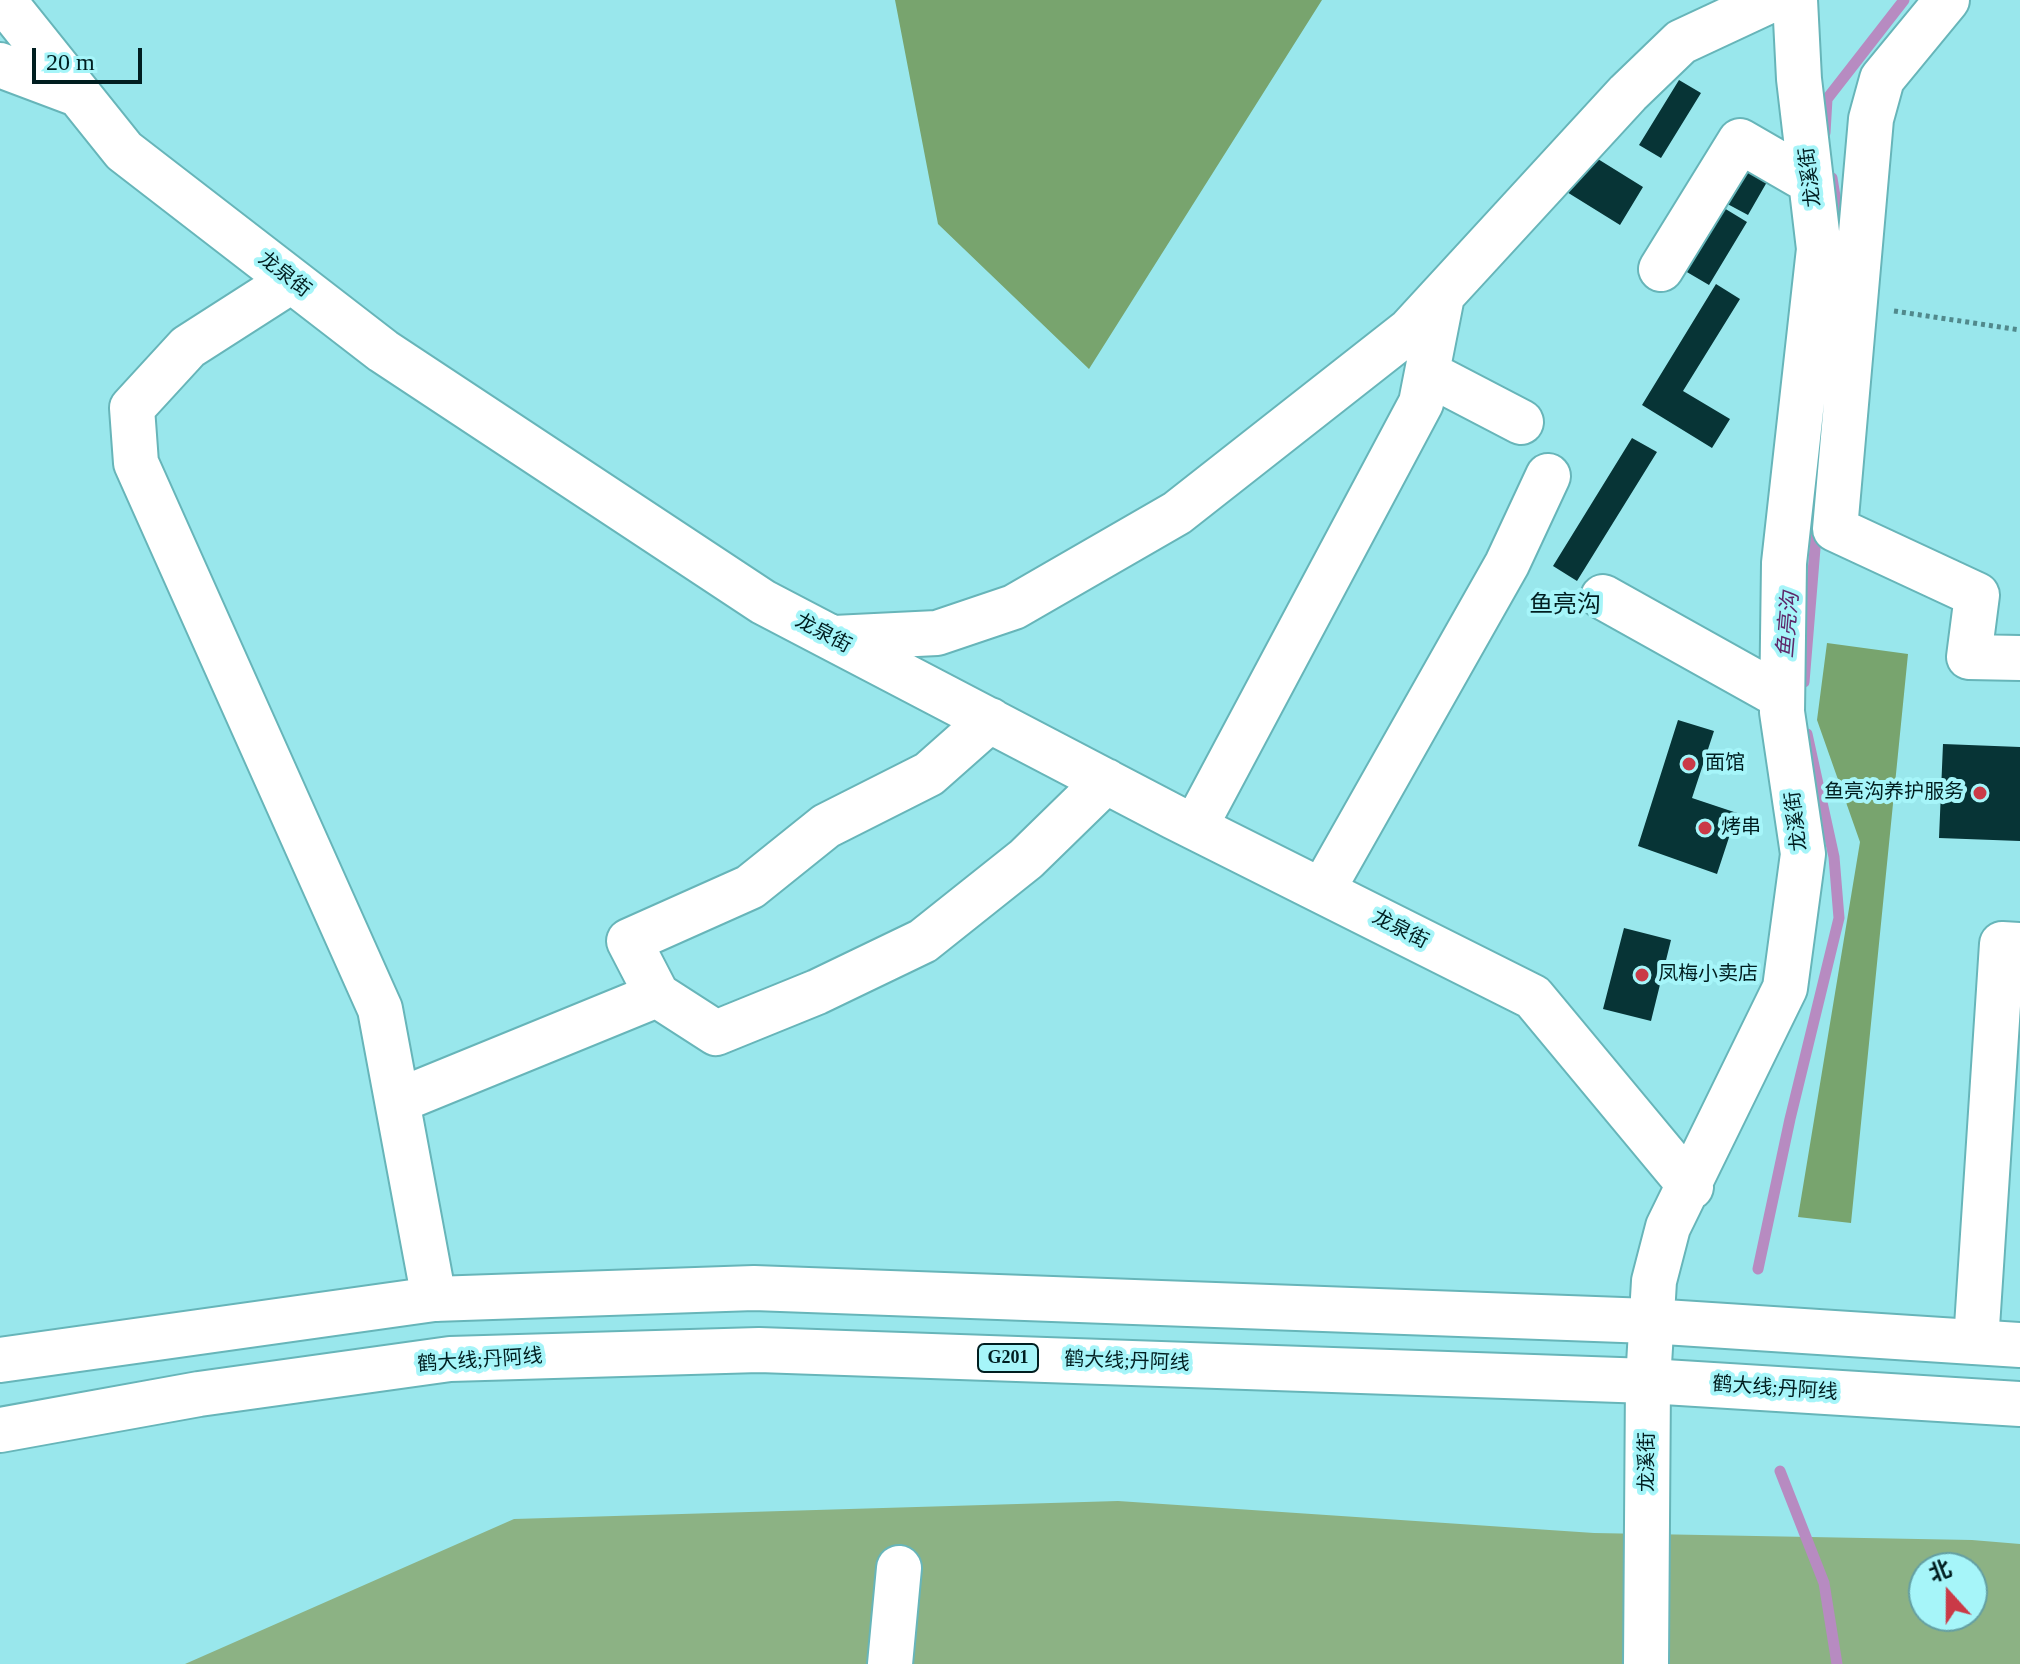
<!DOCTYPE html>
<meta charset="utf-8">
<style>
body{margin:0}
#map{position:relative;width:2020px;height:1664px;overflow:hidden;background:#99e7ec;font-family:"Times New Roman","Noto Sans SC",serif}
canvas{display:block}
.north{position:absolute;left:1908px;top:1552px;width:80px;height:80px;box-sizing:border-box;background:#a6f5f9;border:2px solid #649fa2;border-radius:50%;rotate:339deg;font-size:22px;font-weight:700;line-height:32px;text-align:center;color:#001e20}
.north::after{content:'';display:block;margin:auto;width:28px;height:36px;background:#ca3a47;clip-path:polygon(50% 0,100% 100%,50% 72%,0 100%)}
.scale{position:absolute;left:32px;top:48px;width:110px;height:36px;box-sizing:border-box;border:4px solid #001e20;border-top:0;padding-left:10px;font-size:24px;line-height:28px;white-space:nowrap;color:#001e20;-webkit-text-stroke:6px #a6f5f9;paint-order:stroke}
</style>
<div id="map">
<canvas width="2020" height="1664"></canvas>
<div class="north">北</div>
<div class="scale">20 m</div>
</div>
<script>
const g = document.querySelector('canvas').getContext('2d');
g.lineJoin = 'round';
function fill(path, color) { g.fillStyle = color; g.fill(path, 'evenodd'); }
function stroke(path, color, width, dash) { g.strokeStyle = color; g.lineWidth = width; g.lineCap = dash ? 'butt' : 'round'; g.setLineDash(dash || []); g.stroke(path); }
function write(font, color, halo, rows, align = 'center') {
  g.font = font + ' "Times New Roman","Noto Sans SC",serif'; g.lineWidth = 8; g.setLineDash([]); g.textBaseline = 'middle'; g.strokeStyle = halo; g.fillStyle = color; for (const [text, x, y, turn = 0] of rows) {
    g.save(); g.translate(x, y); g.rotate((+turn || 0) * Math.PI / 180); g.textAlign = isNaN(turn) ? turn : align; if (halo) g.strokeText(text, 0, 0); g.fillText(text, 0, 0); g.restore();
  }
}
const green = new Path2D(`
 M1118 1501 1594 1533 1972 1540 2020 1544V1664H185L514 1519ZM1924 1568H1972V1616H1924Z`);
const forest = new Path2D(`
 M895 0H1322L1089 369 938 224Z
 M1827 643 1908 654 1851 1223 1798 1217 1860 842 1817 720Z`);
const stream = new Path2D(`
 M1825 133 1827 99 1904 0
 M1832 178 1842 240
 M1804 682 1817 524
 M1758 1269 1790 1119 1839 918 1834 857 1807 734
 M1780 1471 1824 1583 1837 1664`);
const building = new Path2D(`
 M1679 80 1701 93 1661 158 1639 145Z
 M1585 151 1643 187 1620 225 1562 189Z
 M1747 152 1775 168 1748 215 1720 200Z
 M1719 205 1747 222 1709 285 1680 268Z
 M1716 284 1740 299 1683 391 1730 419 1712 448 1642 405Z
 M1632 438 1657 452 1577 581 1553 566Z
 M1678 720 1714 731 1692 798 1737 813 1717 874 1638 846Z
 M1943 744 2020 747V841L1939 838Z
 M1624 928 1671 940 1651 1021 1603 1009Z`);
const path = new Path2D(`
 M1894 311 2020 330`);
const minor = new Path2D(`
 M3 0 124 151 383 351 763 602 1174 817 1533 997 1691 1187
 M1947 0 1882 79 1871 119 1835 529 1977 595 1969 657 2020 658
 M0 65 77 94
 M1661 269 1740 141 1811 182
 M291 281 188 347 132 408 136 463 380 1009 434 1299
 M1427 373 1521 422
 M1603 597 1782 697
 M834 638 937 633 1014 607 1177 513 1410 330 1628 93 1681 42 1771 0
 M990 720 929 774 826 826 750 887 629 941 657 995 716 1033 817 992 923 941 1026 859 1106 781
 M1195 827 1421 403 1442 296
 M1322 891 1507 564 1548 476
 M400 1100 657 995
 M1976 1342 2002 944 2020 945
 M890 1664 899 1568
 M1646 1664 1648 1381 1654 1281 1668 1227 1785 988 1803 854 1782 712 1784 563 1819 249 1799 79 1795 0`);
const highway = new Path2D(`
 M0 1360 434 1299 754 1288 1649 1321 2020 1345
 M0 1430 199 1394 450 1359 759 1350 1648 1381 2020 1404`);
const markers = [
 [1689,764,8,"#ca3a47"],
 [1980,793,8,"#ca3a47"],
 [1705,828,8,"#ca3a47"],
 [1642,975,8,"#ca3a47"]
];
const shields = [
 [1008,1358,60]
];
const shieldNames = [
 ["G201",1008,1358]
];
const streetNames = [
 ["龙溪街",1811,177,-97],
 ["龙泉街",284,275,38],
 ["龙泉街",823,634,28],
 ["龙溪街",1797,821,-97],
 ["龙泉街",1400,930,27],
 ["鹤大线;丹阿线",480,1361,-4],
 ["鹤大线;丹阿线",1127,1362,2],
 ["鹤大线;丹阿线",1775,1389,4],
 ["龙溪街",1648,1462,-90]
];
const poiNames = [
 ["面馆",1705,764],
 ["鱼亮沟养护服务",1964,793,"right"],
 ["烤串",1721,828],
 ["凤梅小卖店",1658,975]
];
const waterNames = [
 ["鱼亮沟",1789,625,-85]
];
const quarterNames = [
 ["鱼亮沟",1565,606]
];
fill(green, '#8cb284');
fill(forest, '#78a46e');
stroke(stream, '#b78bc1', 11);
fill(building, '#073436');
stroke(minor, '#67b5b9', 48);
stroke(highway, '#67b5b9', 48);
stroke(path, '#51898c', 5, [4, 4]);
stroke(minor, '#fff', 44);
stroke(highway, '#fff', 44);
for (const [x, y, r, color] of markers) { const dot = new Path2D(); dot.arc(x, y, r, 0, 2 * Math.PI); g.fillStyle = color; g.fill(dot); stroke(dot, '#a6f5f9', 3); }
for (const [x, y, w] of shields) { const box = new Path2D(); box.roundRect(x - w / 2, y - 14, w, 28, 6); g.fillStyle = '#a6f5f9'; g.fill(box); stroke(box, '#001e20', 2); }
write('bold 18px', '#001e20', null, shieldNames);
write('20px', '#001e20', '#a6f5f9', streetNames);
write('20px', '#001e20', '#a6f5f9', poiNames, 'left');
write('italic 22px', '#5e286a', '#a6f5f9', waterNames);
write('24px', '#001e20', '#a6f5f9', quarterNames);
</script>
